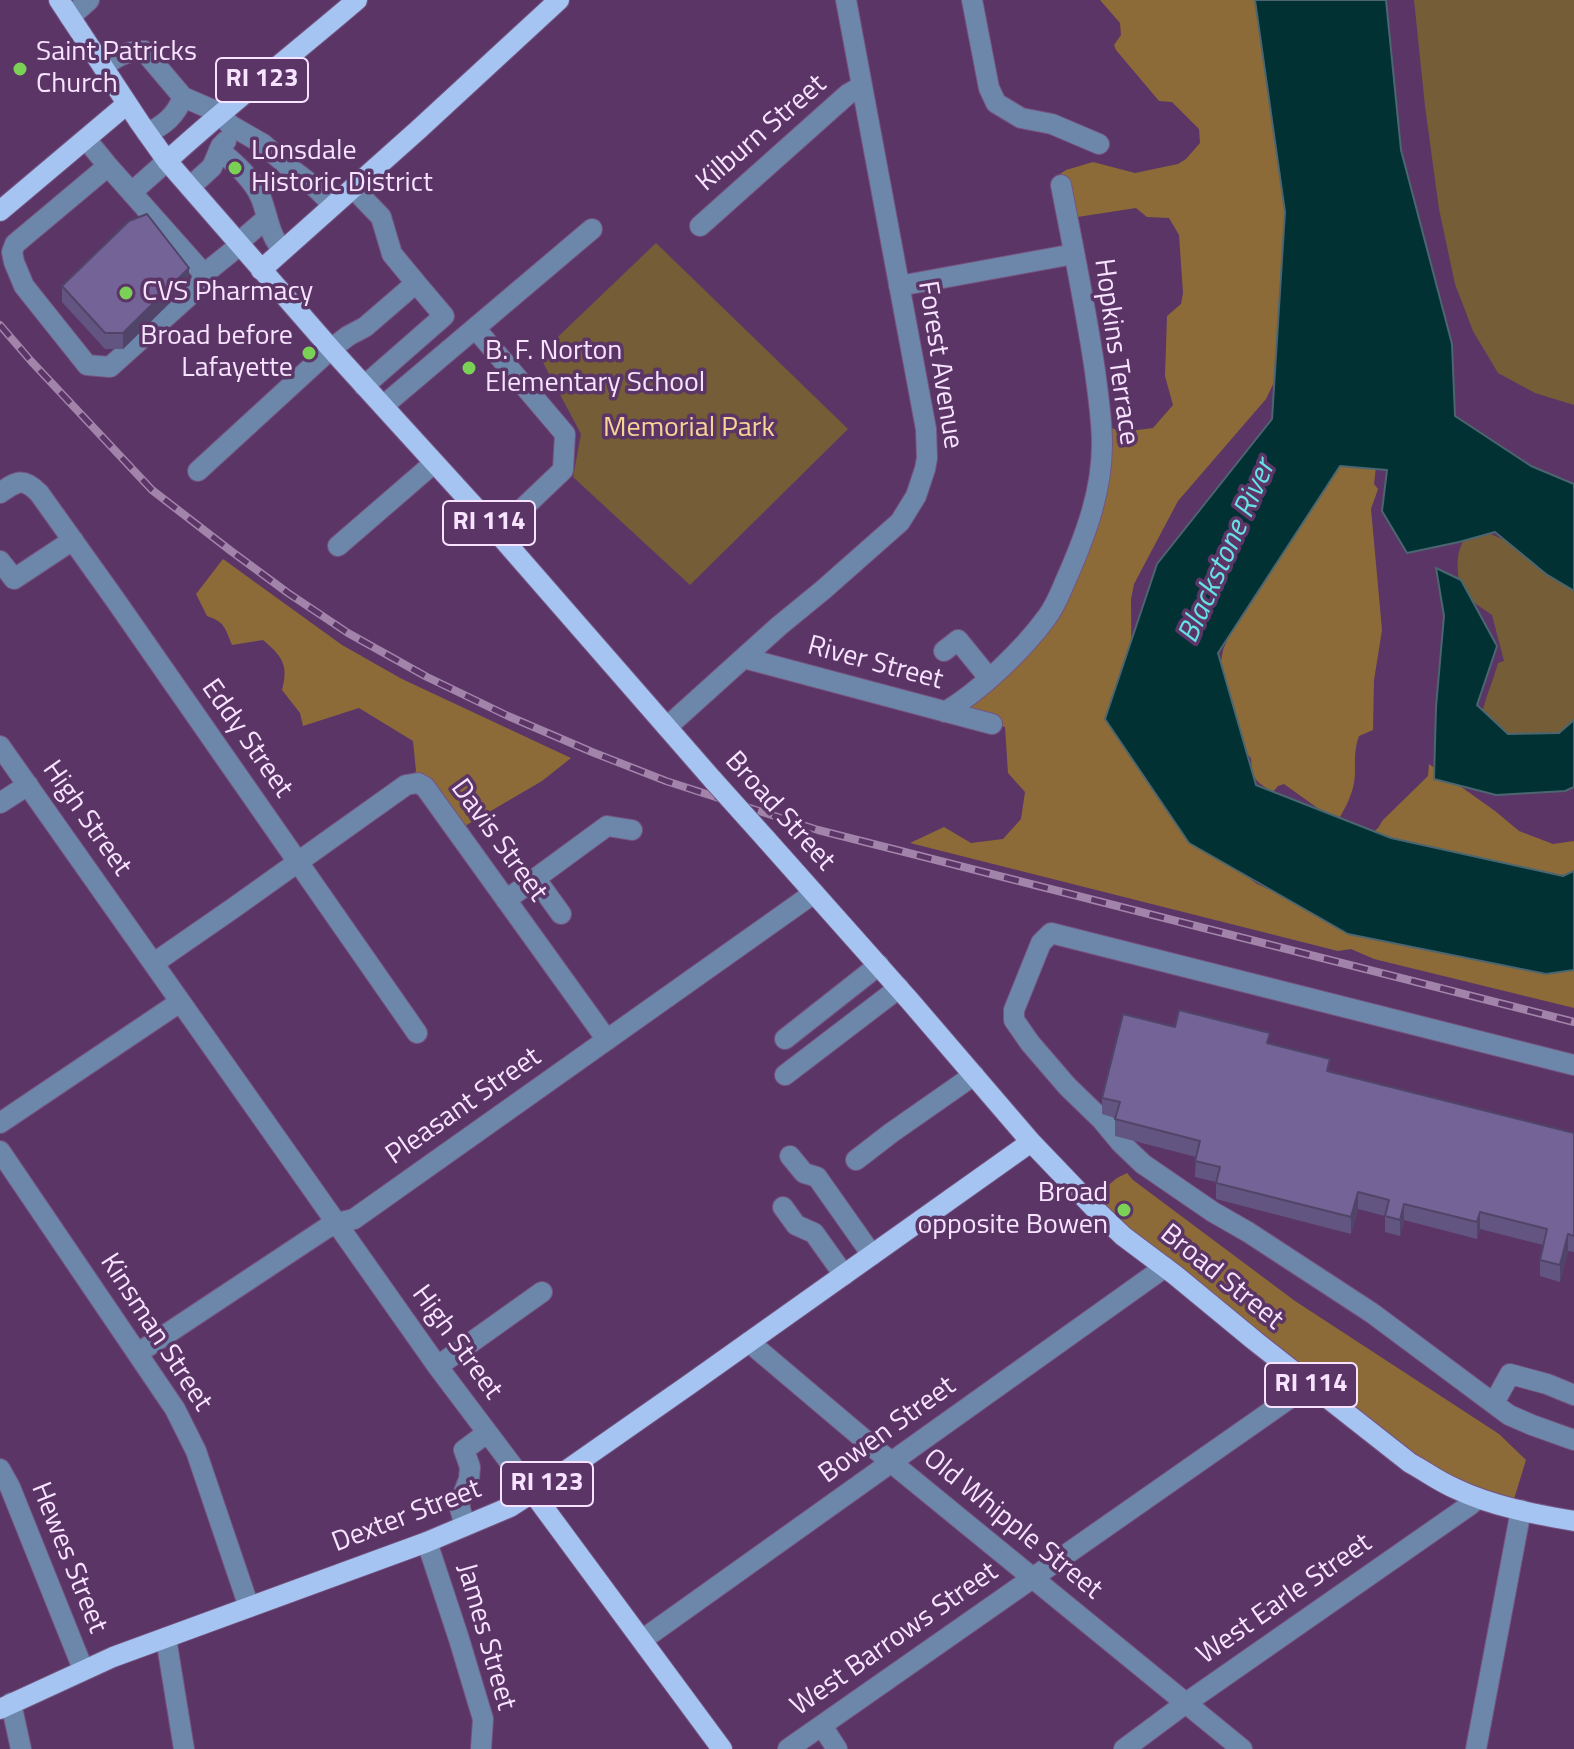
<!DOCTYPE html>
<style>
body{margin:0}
canvas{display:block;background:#5a3565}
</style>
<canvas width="1574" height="1749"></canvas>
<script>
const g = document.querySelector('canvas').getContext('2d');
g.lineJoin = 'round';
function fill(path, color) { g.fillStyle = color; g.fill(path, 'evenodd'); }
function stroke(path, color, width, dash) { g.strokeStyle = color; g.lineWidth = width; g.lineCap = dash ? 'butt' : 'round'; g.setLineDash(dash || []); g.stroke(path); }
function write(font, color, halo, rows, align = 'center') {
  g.font = font + ' "Titillium Web",sans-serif'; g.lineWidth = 7; g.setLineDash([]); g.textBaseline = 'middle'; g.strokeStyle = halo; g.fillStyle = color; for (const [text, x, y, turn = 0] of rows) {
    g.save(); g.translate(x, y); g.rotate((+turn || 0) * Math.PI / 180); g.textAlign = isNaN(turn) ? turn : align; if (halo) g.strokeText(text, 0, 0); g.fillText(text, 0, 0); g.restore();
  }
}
const green = new Path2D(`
 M1414 0H1574V405L1535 393 1498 373 1473 331 1455 284 1439 209 1425 106Z
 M656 243 848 429 690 585 573 477 581 434 539 355Z
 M1477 529C1503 537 1522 550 1544 567 1554 575 1561 585 1574 590V724C1565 728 1555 736 1546 739 1522 746 1499 728 1482 714 1486 695 1493 682 1498 663L1504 661 1492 615 1460 593C1458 568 1451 544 1477 529Z`);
const forest = new Path2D(`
 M1100 0H1264L1311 245 1278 374 1266 399 1178 501 1134 584 1131 599 1132 727 1148 783 1170 813 1210 849 1257 884 1316 911 1555 970H1574V1008L1374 959 1351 949 1338 951 910 843 944 827 971 843 1003 839 1021 819 1025 792 1008 773 1005 727 960 714 1046 614 1090 519 1100 427 1130 431 1153 428 1173 405 1165 376 1167 316 1181 304 1183 293 1179 235 1169 218 1147 217 1136 208 1071 218 1068 215 1060 174 1066 170 1093 162 1135 173 1178 164 1186 159 1200 143 1199 129 1172 102 1159 101 1116 50 1114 45 1121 35 1120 23Z
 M1379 440 1374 484 1378 489 1371 509 1382 630 1374 680 1373 730 1359 736C1354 750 1355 760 1355 774 1354 793 1346 807 1337 822L1284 784 1278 786 1273 792C1255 781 1252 779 1251 758L1241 748 1215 697 1223 650 1256 570 1340 459Z
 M223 559 342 645 402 679 571 758 542 781 465 826 411 780 416 771 413 741 359 708 303 726 300 713 282 690C289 665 282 656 263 640L232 645C225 628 225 622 207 616L196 594Z
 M1429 764 1495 811 1519 831 1553 844 1574 841V887L1363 841 1378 828 1383 820 1428 776Z
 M1127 1173 1133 1180 1295 1301 1499 1434 1526 1460 1514 1499 1473 1489 1417 1458 1176 1270 1094 1197 1117 1178Z`);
const water = new Path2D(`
 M1255 0H1386L1401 150 1452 344 1455 416 1531 466 1574 484V591L1546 574 1495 532 1459 542 1407 553 1382 511 1387 470 1340 466 1218 653 1256 785 1391 838 1563 876 1574 871V970L1546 974 1348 934 1189 843 1105 719 1157 564 1272 419 1285 212Z
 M1436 568 1461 580 1497 646 1477 705 1508 734 1559 733 1574 720V787L1565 791 1496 795 1434 779 1436 707 1444 616Z`);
const minor = new Path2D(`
 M972 0 989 88 996 103 1021 118 1052 124 1099 144
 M70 17 89 0
 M103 67C116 57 127 50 144 51L183 97 220 113 230 125 263 144 290 168 316 188 333 205
 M147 133C165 125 176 115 183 97
 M86 139 108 166
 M219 150C235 163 253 179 261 198 268 216 269 236 283 250
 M190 187 212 167 221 146 226 141
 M132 192 167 161
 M700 226 848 94 862 86
 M238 243 267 218
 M204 274 108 166 15 244 12 252 14 262 24 286 87 365 110 367 199 287 204 274 240 245
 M899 286 1074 254
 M475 328 565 434 563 470 497 533
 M364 386 444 316 416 283
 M383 406 592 229
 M198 471 331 349 348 336 365 327 416 283 392 254 381 217 353 188
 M0 493C17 481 23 477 39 493L114 598 417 1033
 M338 546 434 463
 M0 561 14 579 73 540
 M944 651 958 640 989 678
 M744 658 992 724
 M945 712C980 691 1023 650 1047 617 1057 604 1062 588 1069 573 1087 531 1102 490 1102 444 1102 419 1098 395 1095 371 1086 309 1073 247 1061 185
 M667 727 779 626 823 590 900 522 916 496 925 469 927 458 926 429 846 0
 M0 746 438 1367 533 1493
 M0 803 28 785
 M535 878 561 914
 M506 900 607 826 632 830
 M154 963 232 909 406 785 418 783 425 787 607 1040
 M785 1039 879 965
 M1574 1065 1051 933 1041 943 1014 1010V1020L1030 1043 1067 1086 1101 1119 1121 1143 1143 1164 1213 1212 1248 1232 1372 1313 1509 1415 1532 1425 1574 1440
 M785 1075 899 988
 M0 1123 180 1002
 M0 1151 175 1409 196 1451 249 1607
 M790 1156 804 1173 817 1177 872 1255
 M856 1160 891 1133 974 1075
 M783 1207 796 1225 814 1233 844 1275
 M749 1342 892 1463 1242 1749
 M138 1353 325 1229 337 1223 354 1219 814 893
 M438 1366 542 1292
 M1494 1403 1510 1374 1547 1384 1574 1395
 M0 1469 10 1487 83 1669
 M465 1526 459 1505 469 1479 470 1467 464 1450 487 1433
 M427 1542 459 1639 483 1719 481 1749
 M166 1638 184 1749
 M642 1640 1165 1267
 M11 1703 21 1749
 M822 1726 837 1749
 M788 1749 1310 1384
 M1124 1749 1186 1703 1470 1505 1478 1498
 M1476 1749 1521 1510`);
const major = new Path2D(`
 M59 0 140 123 167 161 331 349 474 506 713 780
 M167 161C228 105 294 54 357 0
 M0 211 127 104
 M261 270 418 130 559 0
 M766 839 910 1001 1031 1142 1099 1213 1123 1236 1175 1275 1255 1341 1410 1463C1425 1471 1438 1481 1454 1488 1491 1506 1534 1514 1574 1521
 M533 1493 722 1749
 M0 1709 113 1657 427 1542 510 1507 557 1477 690 1384 1031 1142`);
const rail = new Path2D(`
 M0 325 31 361 152 490 231 551 288 593 348 633 427 677 508 716 592 752 666 781 818 830 1574 1022`);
const majorBridge = new Path2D(`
 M713 780 766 839`);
const wall = new Path2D(`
 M189 284 123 349H105L62 302V286Z
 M1175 1027 1270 1044 1330 1072 1574 1133V1252L1568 1251 1560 1282 1540 1276V1260L1543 1245 1480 1229 1477 1239 1404 1220 1400 1236 1385 1232V1216L1358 1209 1351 1234 1216 1199V1182L1195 1177 1196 1157 1115 1136V1118L1102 1114V1098Z`);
const shadedWall = new Path2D(`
 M189 268V284L123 349V333Z
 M1358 1192V1209L1351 1234V1217Z
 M1404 1204V1220L1400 1236V1220Z
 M1480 1212V1229L1477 1239V1222Z
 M1568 1234V1251L1560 1282V1265Z`);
const building = new Path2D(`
 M147 214 189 268 123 333H105L62 286 129 221Z
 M1179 1010 1270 1033 1267 1043 1330 1059 1327 1071 1574 1133V1236L1568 1234 1560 1265 1540 1260 1547 1229 1480 1212 1477 1222 1404 1204 1400 1220 1385 1216 1389 1200 1358 1192 1351 1217 1216 1183 1220 1167 1195 1161 1200 1141 1115 1119 1120 1102 1102 1098 1123 1014 1175 1027Z`);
const markers = [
 [20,69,8,"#7ad156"],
 [235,168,8,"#7ad156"],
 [126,293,8,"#7ad156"],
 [309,353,8,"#7ad156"],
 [469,368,8,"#7ad156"],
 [1124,1210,8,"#7ad156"]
];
const shields = [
 [262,80,92],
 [489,523,92],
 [1311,1385,92],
 [547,1484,92]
];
const shieldNames = [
 ["RI 123",262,80],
 ["RI 114",489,523],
 ["RI 114",1311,1385],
 ["RI 123",547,1484]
];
const poiNames = [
 ["Saint Patricks",36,53],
 ["Church",36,85],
 ["Lonsdale",251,152],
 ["Historic District",251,184],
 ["CVS Pharmacy",142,293],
 ["Broad before",293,337,"right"],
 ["Lafayette",293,369,"right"],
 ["B. F. Norton",485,352],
 ["Elementary School",485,384],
 ["Broad",1108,1194,"right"],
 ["opposite Bowen",1108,1226,"right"]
];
const streetNames = [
 ["Kilburn Street",762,134,-41],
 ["Hopkins Terrace",1115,352,82],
 ["Forest Avenue",939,365,81],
 ["River Street",875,664,15],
 ["Eddy Street",246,739,55],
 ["Broad Street",779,812,48],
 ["High Street",86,819,55],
 ["Davis Street",498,841,54],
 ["Pleasant Street",464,1107,-35],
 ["Broad Street",1221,1278,39],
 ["Kinsman Street",155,1333,57],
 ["High Street",456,1343,54],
 ["Bowen Street",888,1431,-36],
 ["Dexter Street",407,1517,-21],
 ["Old Whipple Street",1012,1525,39],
 ["Hewes Street",68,1558,68],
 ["West Earle Street",1285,1600,-35],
 ["James Street",485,1637,74],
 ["West Barrows Street",895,1640,-35]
];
const parkNames = [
 ["Memorial Park",689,429]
];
const waterNames = [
 ["Blackstone River",1228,552,-66]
];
fill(green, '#755d37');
fill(forest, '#8c6b38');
fill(water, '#013133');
stroke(water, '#4b6670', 2);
stroke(minor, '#765481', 22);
stroke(major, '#765481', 22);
stroke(minor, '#6d87ab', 20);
stroke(major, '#a5c4f1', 20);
stroke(rail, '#a284ab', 8);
stroke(rail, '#5a3565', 5, [15]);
stroke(majorBridge, '#765481', 22, []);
stroke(majorBridge, '#a5c4f1', 20);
fill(wall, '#635581');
fill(shadedWall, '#504569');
fill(building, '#736396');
stroke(building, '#504569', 2);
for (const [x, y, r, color] of markers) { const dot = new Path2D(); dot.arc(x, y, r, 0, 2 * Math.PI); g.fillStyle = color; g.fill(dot); stroke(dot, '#5a3565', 3); }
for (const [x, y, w] of shields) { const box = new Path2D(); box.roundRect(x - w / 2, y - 22, w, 44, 6); g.fillStyle = '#5a3565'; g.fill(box); stroke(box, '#f7e2ff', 2); }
write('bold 26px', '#f7e2ff', null, shieldNames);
write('28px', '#f7e2ff', '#5a3565', poiNames, 'left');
write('28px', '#f7e2ff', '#5a3565', streetNames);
write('28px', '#f9d296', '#5a3565', parkNames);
write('italic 30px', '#66e2e6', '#5a3565', waterNames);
</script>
